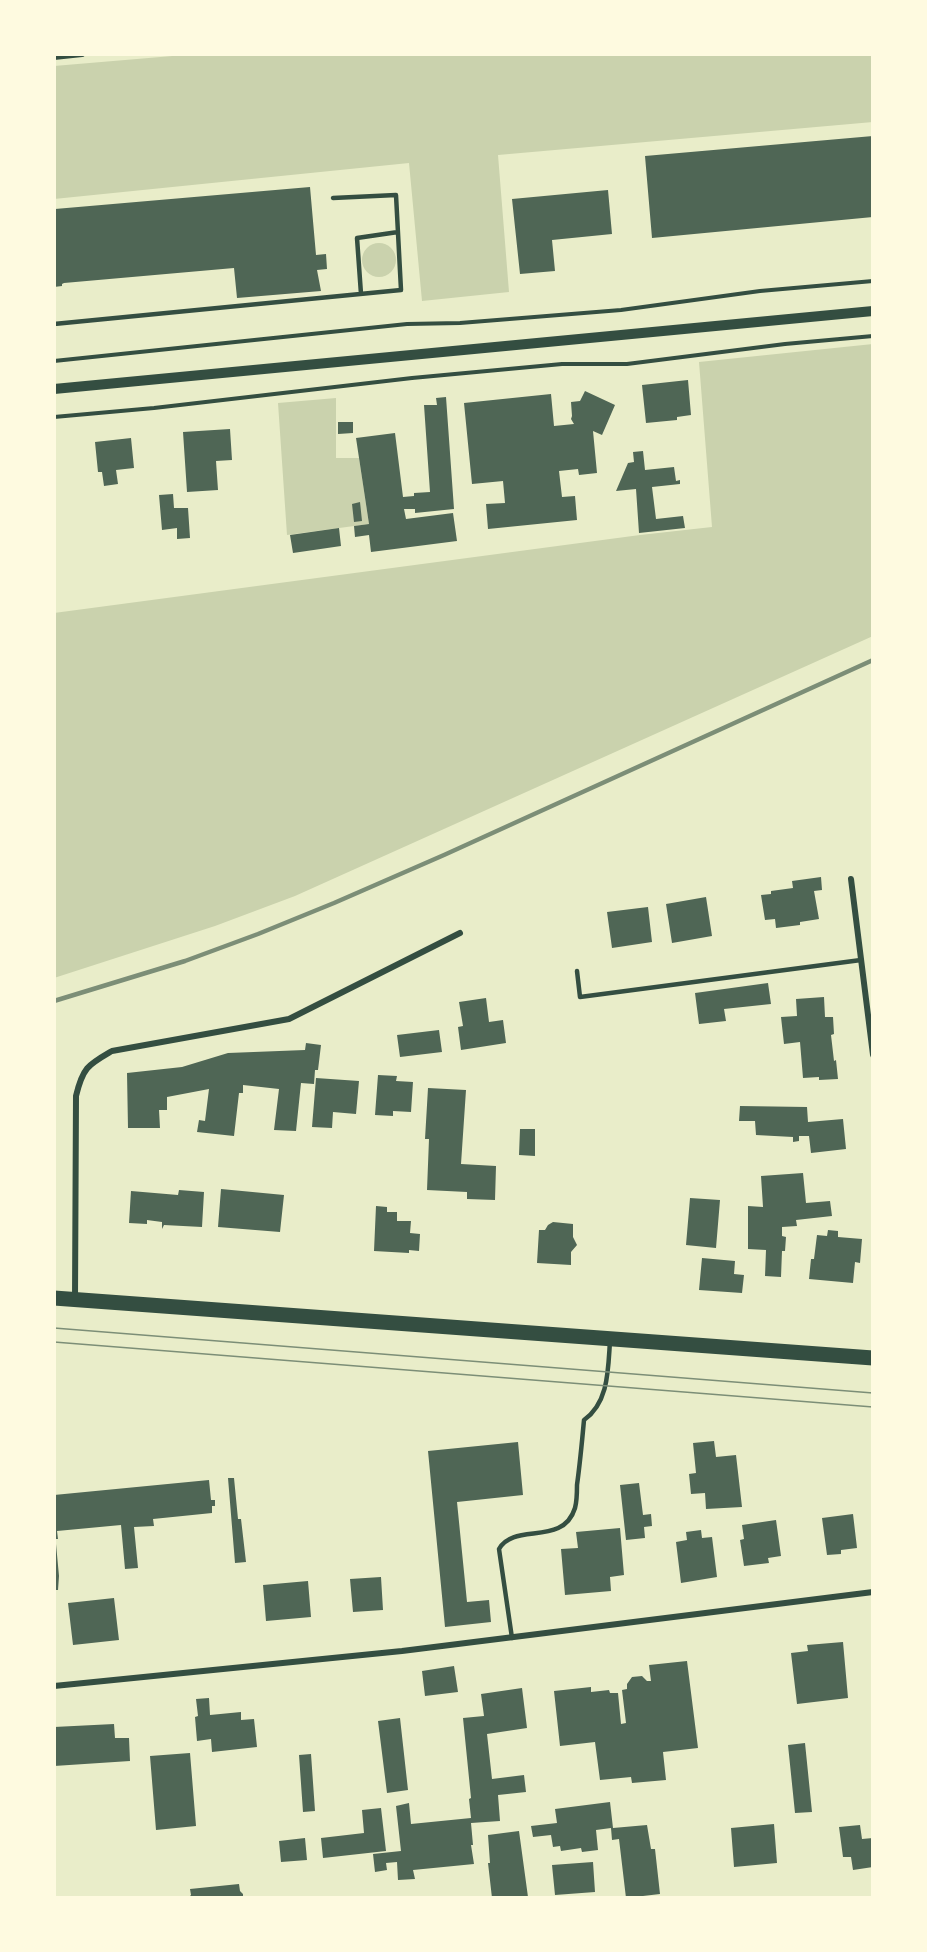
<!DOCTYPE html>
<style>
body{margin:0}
#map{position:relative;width:927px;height:1952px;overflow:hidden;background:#e9edc9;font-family:"PT Sans Narrow",sans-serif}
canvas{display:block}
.frame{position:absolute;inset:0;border:56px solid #fefae0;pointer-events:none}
</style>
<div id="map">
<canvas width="927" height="1952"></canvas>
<div class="frame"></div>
</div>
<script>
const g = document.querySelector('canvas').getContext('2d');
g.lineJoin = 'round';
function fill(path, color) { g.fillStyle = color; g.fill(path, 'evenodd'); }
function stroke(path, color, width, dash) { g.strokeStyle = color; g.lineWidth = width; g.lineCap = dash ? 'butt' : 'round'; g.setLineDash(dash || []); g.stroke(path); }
const green = new Path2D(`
 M196 54H873V122L498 155 509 292 422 301 409 163 54 199V66Z
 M362 260a17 17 0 1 1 34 0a17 17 0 1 1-34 0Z
 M873 344V636L295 896 215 926 54 978V613L640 535 712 527 699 362Z
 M336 398V458H359L369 524 287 535 278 403Z`);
const building = new Path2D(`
 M873 136V217L652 238 645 156Z
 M310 187 316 255 326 254 327 269 317 270 321 291 237 298 234 268 64 283 62 284V286L54 287 55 209Z
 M608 190 612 234 552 240 555 271 520 274 512 199Z
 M688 380 691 415 677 417V420L646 423 642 385Z
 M585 391 615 405 602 435 593 431 597 473 579 475 578 469 559 471 562 497 575 496 577 520 488 529 486 504 505 503 503 481 472 484 464 403 551 394 554 426 574 424 571 419 572 416 571 402 580 401Z
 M446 397 454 509 415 513V509H404L406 519 453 513 457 541 371 552 369 535 355 537 354 526 369 524 356 438 395 433 403 497 414 496V493L430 492 424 405H437L436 398Z
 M338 422H353V433L338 434Z
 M230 429 232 460 216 461 218 490 187 492 183 432Z
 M131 438 134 468 116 470 118 484 104 486 102 472H98L95 442Z
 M643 451 645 470 674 467 676 481 680 480V484L652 487 656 519 683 516 685 528 639 533 636 489 616 491 628 463 634 462 633 452Z
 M173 494 174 508H188L190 538 177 539V528L162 530 159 495Z
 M360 502 362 521 354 522 352 504Z
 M339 528 341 546 293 553 290 535Z
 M821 877 822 890 814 891 819 919 800 922V925L776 928 775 919 765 920 761 895 771 894V891L793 888 792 881Z
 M706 897 712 936 672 943 666 904Z
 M648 907 652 942 612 948 607 912Z
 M768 983 771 1004 724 1009 726 1021 699 1024 695 993Z
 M824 997 825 1017H833L834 1034 831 1035 834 1061 836 1060 838 1079 819 1080V1077L803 1078 800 1042 784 1044 781 1017 797 1016 796 999Z
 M486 998 489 1022 503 1020 506 1043 461 1050 458 1027 463 1026 459 1002Z
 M439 1030 442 1052 400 1057 397 1035Z
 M306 1043 321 1045 318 1070H315L314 1084 301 1083 296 1131 274 1130 279 1089 243 1085V1093H239L234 1136 197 1132 199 1120 205 1121 209 1089 167 1097V1110H159L160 1128H128L127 1073 182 1067 228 1053 305 1050Z
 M378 1075 397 1076 396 1081 413 1082 411 1112 393 1111V1116L375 1115Z
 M316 1078 359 1081 356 1114 333 1112 332 1128 312 1127Z
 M428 1088 466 1090 461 1164 496 1166 495 1200 467 1199V1192L427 1190 429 1139H425Z
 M740 1106 807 1107 808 1122 843 1119 846 1149 811 1153 809 1136H799V1141L793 1142V1137L756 1135 755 1121H739Z
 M520 1129H535V1156L519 1155Z
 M803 1173 806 1203 830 1201 832 1216 796 1220 797 1226 782 1227V1236L786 1237 785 1251H782L781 1277 765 1276 766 1250 748 1249V1206L763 1207 761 1176Z
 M221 1189 284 1195 280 1232 218 1227Z
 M179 1190 204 1192 202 1227 164 1225 162 1229V1222L147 1220V1224L129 1223 131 1191 178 1195Z
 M690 1198 720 1200 716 1248 686 1245Z
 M376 1206 387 1207V1212H397V1221H411L410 1233 420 1234 419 1251 409 1250V1253L374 1251Z
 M553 1222 573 1224V1237L577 1245 571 1252V1265L537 1263 539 1230H545L548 1225Z
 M828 1230 838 1231V1237L862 1239 860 1263 855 1262 853 1283 809 1279 811 1259H814L817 1235 827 1236Z
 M702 1258 735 1261 734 1274 744 1275 742 1293 699 1290Z
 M714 1441 716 1457 736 1455 742 1507 706 1509 705 1493 691 1494 689 1474 696 1473 693 1443Z
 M518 1442 523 1495 457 1502 467 1602 489 1600 491 1622 445 1627 428 1451Z
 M228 1478H234L238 1519H241L246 1562 235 1563Z
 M209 1480 211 1500H215V1506H212V1513L153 1519 154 1526 134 1527 138 1568 125 1569 121 1525 57 1531 58 1539H54V1495Z
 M639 1483 643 1515 651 1514 652 1526 644 1527 645 1538 626 1540 620 1485Z
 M853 1514 857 1548 841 1550V1554L827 1555 822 1518Z
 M776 1520 781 1556 768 1558 769 1563 744 1566 740 1540 744 1539 742 1525Z
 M620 1528 624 1575 610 1577 611 1591 565 1595 561 1549 578 1548 576 1532Z
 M701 1530 702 1538 712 1537 717 1577 681 1583 676 1542 687 1540 686 1532Z
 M54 1544H56L59 1576 58 1590H54Z
 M381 1577 383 1610 353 1612 350 1579Z
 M308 1581 311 1617 266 1621 263 1585Z
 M114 1598 119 1640 73 1645 68 1603Z
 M843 1642 848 1698 797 1704 791 1653 808 1651 807 1645Z
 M687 1661 698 1748 663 1752 666 1780 632 1783 631 1777 600 1780 595 1742 560 1746 554 1691 591 1687V1692L609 1690 610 1693H618L621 1724 626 1723 622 1690 627 1689V1684L632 1677 642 1676 647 1681H651L649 1665Z
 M454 1666 458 1692 425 1696 422 1671Z
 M522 1688 527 1728 487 1734 492 1779 524 1775 526 1792 498 1795 500 1821 471 1823 473 1845H471L474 1864 413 1870 415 1879 398 1880 397 1862 386 1863 387 1870 375 1872 373 1854 401 1851 396 1806 409 1803 411 1824 471 1818 469 1799 471 1798 463 1718 484 1716 481 1694Z
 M209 1698 210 1715 241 1712V1720L254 1719 257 1747 212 1752 211 1739 197 1741 195 1717 198 1716 196 1699Z
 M400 1718 408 1790 387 1793 378 1721Z
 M114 1724 115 1738H129L130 1761 54 1766V1727Z
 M805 1743 812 1812 795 1813 788 1745Z
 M190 1753 196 1826 156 1830 150 1756Z
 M311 1754 315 1811 303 1812 299 1755Z
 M610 1802 613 1828 647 1825 651 1849H655L660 1894 626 1898 619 1839 612 1840 611 1828 596 1830 598 1850 582 1852 581 1848 561 1851 560 1846 553 1847 551 1835 533 1837 531 1826 557 1823 555 1809Z
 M381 1808 386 1851 323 1858 321 1838 364 1833 362 1810Z
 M774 1824 777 1863 734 1867 731 1828Z
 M860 1825 862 1839 873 1838V1867L853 1870 851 1857H843L839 1827Z
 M519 1831 528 1897 492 1898 488 1863H490L488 1835Z
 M305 1838 307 1860 281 1862 279 1841Z
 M593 1862 595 1892 555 1895 552 1865Z
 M239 1884 240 1891 243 1894V1898H188L191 1895 190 1889Z`);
const path = new Path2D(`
 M54 361 407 324 460 323 621 310 760 291 873 281
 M54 417 154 408 412 378 562 364H627L785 344 873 336`);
const service = new Path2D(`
 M361 294 357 238 398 232
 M54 324 401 290 396 195 333 198
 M577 971 580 997 861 960
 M512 1638 499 1549C514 1522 563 1547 575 1508 577 1501 577 1492 577 1485 580 1463 582 1442 584 1420 609 1402 608 1369 610 1341`);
const minor = new Path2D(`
 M54 57 82 54
 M851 879 873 1055
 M75 1298 76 1096C83 1067 88 1065 112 1051L289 1019 460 933
 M54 1686 402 1651 873 1592`);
const tertiary = new Path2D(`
 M54 389 873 311`);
const primary = new Path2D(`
 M54 1298 873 1358`);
const tram = new Path2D(`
 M54 1328 873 1393
 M54 1342 873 1407`);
const rail = new Path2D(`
 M54 1001 185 961 258 934 334 903 444 855 873 660`);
fill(green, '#cad2ad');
fill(building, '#4f6655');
stroke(path, '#344e41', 4);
stroke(service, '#344e41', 4.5);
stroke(minor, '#344e41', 6);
stroke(tertiary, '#344e41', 10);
stroke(primary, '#344e41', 15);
stroke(tram, '#7c8e77', 1.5);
stroke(rail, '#7c8e77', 4.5);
</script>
